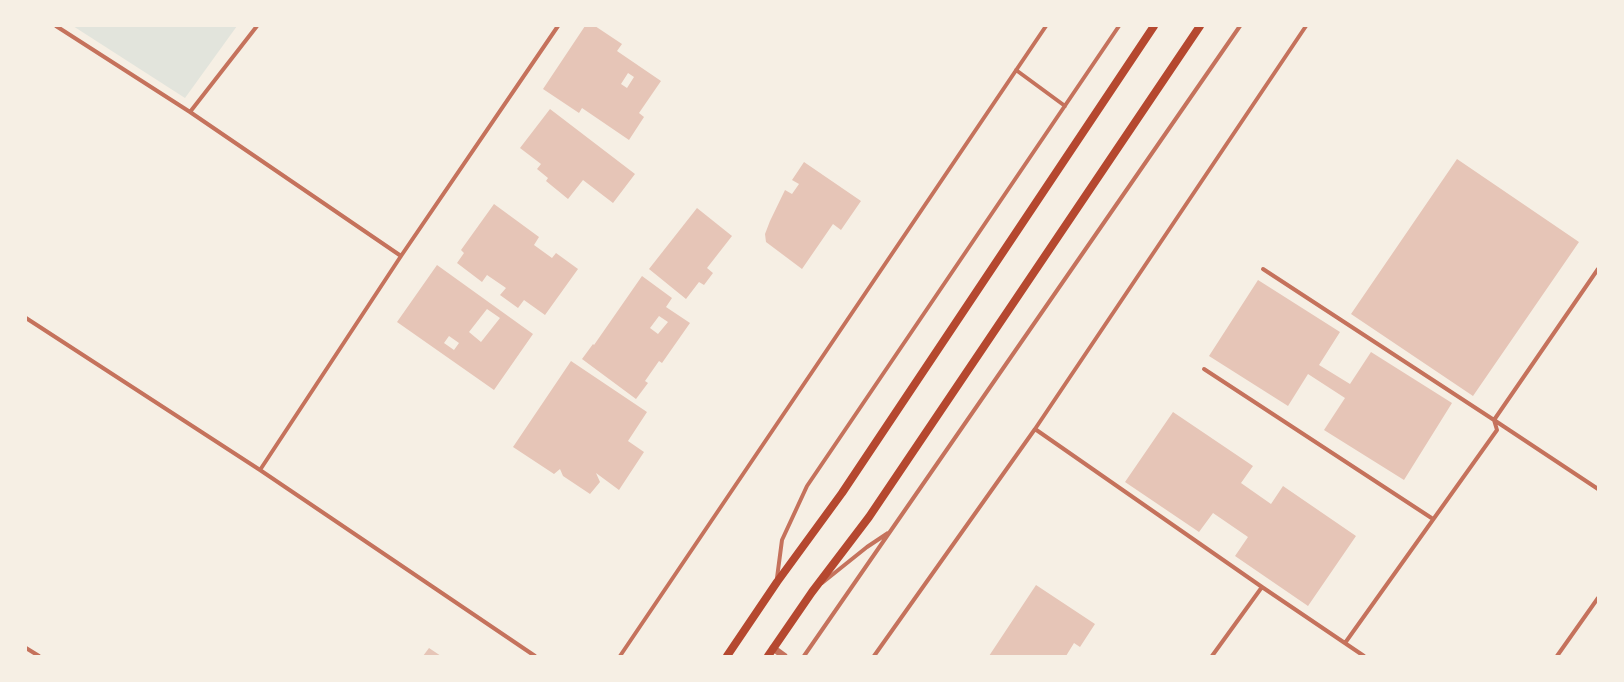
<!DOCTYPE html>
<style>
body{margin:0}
#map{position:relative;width:1624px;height:682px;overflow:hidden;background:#f6efe4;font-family:Roboto,sans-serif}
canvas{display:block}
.frame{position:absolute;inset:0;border:27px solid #f6efe4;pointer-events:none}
</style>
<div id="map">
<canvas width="1624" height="682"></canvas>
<div class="frame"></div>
</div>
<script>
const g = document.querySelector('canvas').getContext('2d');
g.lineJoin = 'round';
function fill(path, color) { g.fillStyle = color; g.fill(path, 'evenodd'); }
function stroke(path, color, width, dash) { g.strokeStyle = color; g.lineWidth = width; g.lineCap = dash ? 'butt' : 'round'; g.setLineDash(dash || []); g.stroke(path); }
const green = new Path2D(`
 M73 26H237L185 98Z`);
const building = new Path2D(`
 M585 26H595L622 44 617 51 661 81 639 113 644 117 629 140 582 108 579 113 543 89ZM628 73 634 77 627 88 621 84Z
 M550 109 635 174 613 203 583 180 568 199 546 181 548 178 537 169 541 164 520 148Z
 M1457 159 1579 242 1473 396 1351 314Z
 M804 162 861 201 841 230 833 224 802 269 766 242 765 234 770 221 785 190 792 194 799 184 792 180Z
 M494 204 539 237 534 245 552 258 556 253 578 269 545 315 524 300 518 308 500 295 506 288 487 275 482 282 457 263 464 253 461 250Z
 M697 208 732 236 707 268 713 273 704 285 699 282 686 299 649 269Z
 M437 265 533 334 494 390 397 322ZM487 309 500 318 481 342 469 332ZM449 336 459 343 454 350 444 343Z
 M642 276 672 298 666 307 690 323 662 363 659 361 645 381 648 383 636 399 582 359 593 344 594 345ZM659 316 668 322 658 334 650 328Z
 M1258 280 1340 332 1319 365 1350 384 1371 352 1452 403 1404 480 1324 430 1345 398 1308 374 1288 406 1209 356Z
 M571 361 647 412 628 441 644 452 619 490 596 473 600 482 590 494 563 476 560 469 554 474 513 447Z
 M1173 412 1253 466 1241 483 1271 504 1283 486 1356 536 1308 606 1235 556 1248 537 1213 513 1199 532 1125 482Z
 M1036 585 1095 624 1080 647 1074 643 1066 656H989Z
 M429 648 441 656H423Z`);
const minor = new Path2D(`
 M56 26 190 112 401 256
 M1016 70 1065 106
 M190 112 257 26
 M1263 269 1494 420 1598 269
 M26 318 260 470 535 656
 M1204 369 1433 519
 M1035 429 1262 587 1364 656
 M260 470 401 256 558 26
 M777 578 782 540 807 486 1119 26
 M822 583 867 547 888 533
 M1345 643 1497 430 1494 420 1598 489
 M26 648 39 656
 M620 656 1046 26
 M804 656 1240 26
 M874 656 1035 429 1306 26
 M1212 656 1262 587
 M1557 656 1598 598`);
const tertiary = new Path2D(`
 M773 648 784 656`);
const secondary = new Path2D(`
 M727 656 777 582 842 493 1154 26
 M768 656 812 592 869 517 1200 26`);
fill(green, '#e2e4dc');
fill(building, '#e6c5b7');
stroke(minor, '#c5725c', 4);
stroke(tertiary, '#c5725c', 7);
stroke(secondary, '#b5482f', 8);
</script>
